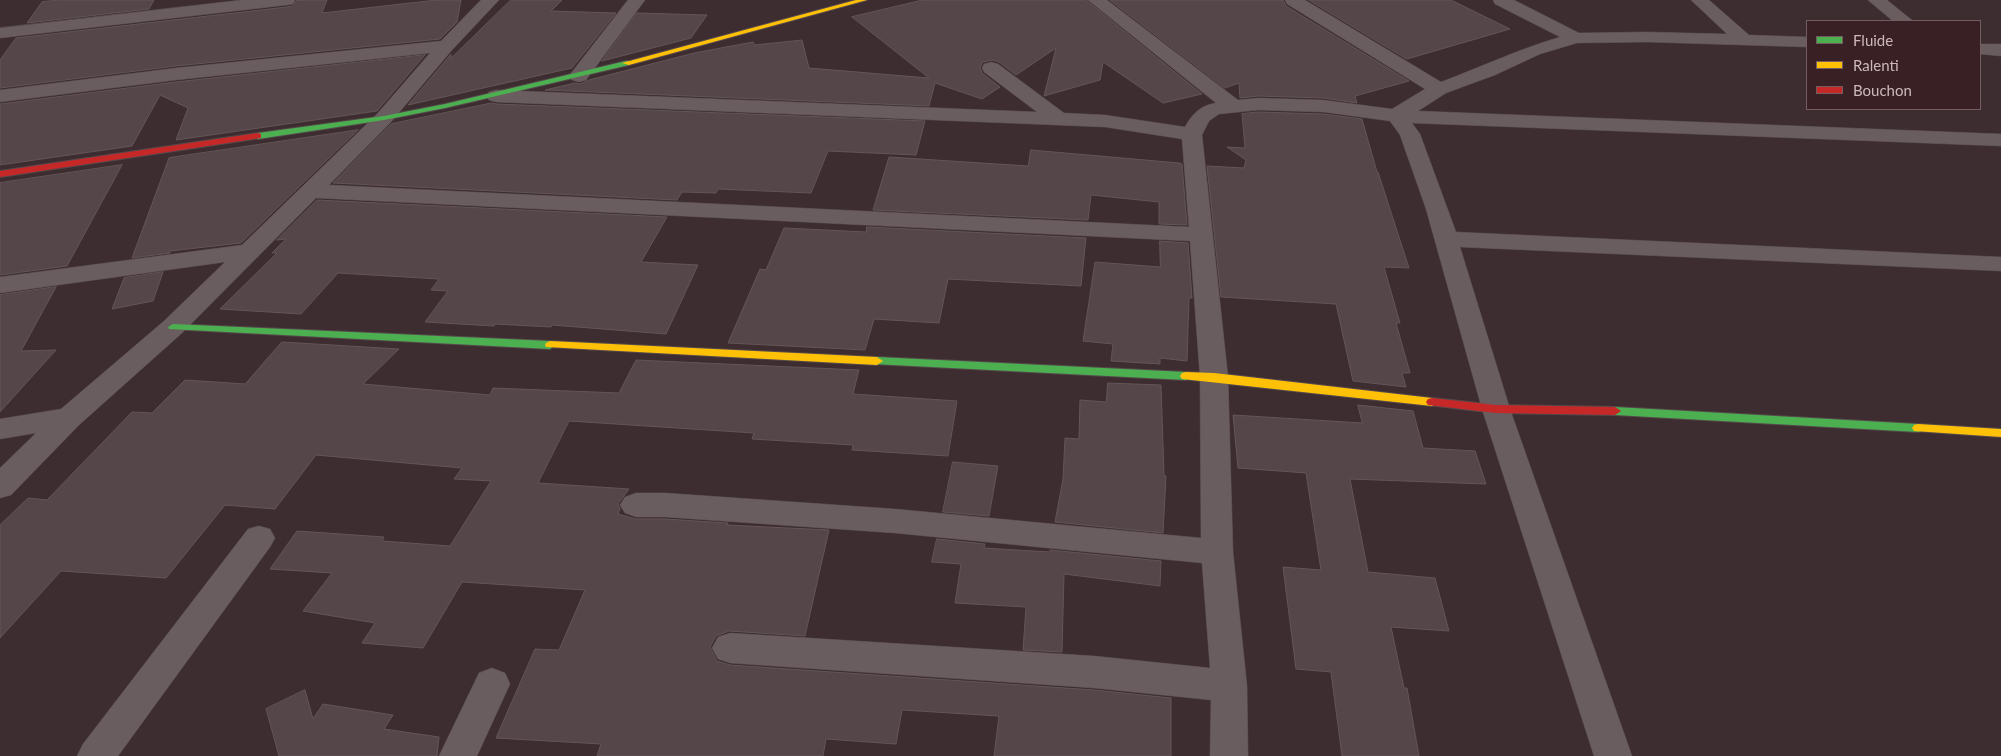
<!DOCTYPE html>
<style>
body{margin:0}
#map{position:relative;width:2001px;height:756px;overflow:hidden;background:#3d2d30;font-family:Lato,sans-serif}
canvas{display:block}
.legend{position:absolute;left:1806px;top:20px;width:175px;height:90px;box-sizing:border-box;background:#382024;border:1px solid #735d60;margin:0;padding:6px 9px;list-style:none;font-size:15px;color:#ccb8bb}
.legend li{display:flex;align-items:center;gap:10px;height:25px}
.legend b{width:25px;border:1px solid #735d60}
</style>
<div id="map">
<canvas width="2001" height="756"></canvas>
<ul class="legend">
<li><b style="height:6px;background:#4caf50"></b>Fluide</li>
<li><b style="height:6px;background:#ffc107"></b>Ralenti</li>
<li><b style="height:6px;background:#c62828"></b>Bouchon</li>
</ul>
</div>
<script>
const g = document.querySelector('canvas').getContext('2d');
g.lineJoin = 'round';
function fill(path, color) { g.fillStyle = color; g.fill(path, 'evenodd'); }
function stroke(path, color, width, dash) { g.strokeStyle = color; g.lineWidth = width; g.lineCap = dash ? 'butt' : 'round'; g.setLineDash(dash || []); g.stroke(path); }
const building = new Path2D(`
 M59 0H154L149 9 27 23 42 2Z
 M311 0H327L322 13 437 0H461L457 22 440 39 176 66 0 88V60L16 38 287 7 293 6 296 1Z
 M511 0H562L551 11 616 13 572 68 408 105 451 54V58Z
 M923 0H1086L1202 94 1163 103 1103 62 1100 80 1044 96 1056 48 1016 75 999 62 992 60 983 62 980 67 982 73 1000 87 982 99 935 83 929 106 545 90 575 83 580 84 589 80 694 53 753 42 755 45 802 40 809 68 929 78 852 17Z
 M1110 0H1283L1286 6 1409 81 1355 96 1357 103 1323 98 1258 96 1240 98 1239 83 1225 88Z
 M1309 0H1451L1510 29 1407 59Z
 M637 13 707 15 691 38 602 61Z
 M425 55 377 111 176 140 188 108 160 95 132 146 0 165V104L176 82Z
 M492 103 496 104 925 121 916 155 828 151 811 193 718 189 716 193 682 192 677 200 333 183 391 124Z
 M1258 112 1323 114 1362 119 1377 172H1378L1409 268 1384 267 1400 323H1396L1410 373H1402L1406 387 1353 381 1336 304 1221 297 1207 166 1244 168 1246 160 1227 147 1245 148 1242 114Z
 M358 130 241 243 170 251V253L132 258 169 158Z
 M1031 150 1179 163 1182 164 1187 225 1159 224V202L1091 195 1088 220 873 210 889 157 1028 166Z
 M122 165 67 266 0 275V183Z
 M317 200 667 217 641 262 698 265 666 334 552 325 551 327 495 324 494 326 425 322 448 291 431 290 439 279 338 273 301 314 220 309 277 253H272L286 239 277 240Z
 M867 227 1086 238 1081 286 948 279 939 323 874 319 865 350 728 343 760 269 766 270 784 228 866 232Z
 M1160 241 1188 243 1192 298H1189L1187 361 1160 358V364L1111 361 1113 344 1083 341 1095 262 1160 267Z
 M163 272 153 301 112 309 124 278Z
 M56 287 21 351 56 350 0 412V295Z
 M282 342 399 349 363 384 490 395 493 388 619 393 636 360 859 370 853 394 957 401 948 456 852 450 853 445 752 439 754 433 569 421 538 483 629 489 618 504 620 509 618 514 636 519H665L728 523 727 525 829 530 805 636 729 631 716 636 710 647 717 661 730 665 1094 690 1171 698V756H994L999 716 902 710 896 744 826 739 823 756H597L601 744 496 738 535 649 559 650 585 590 462 582 423 648 362 643 375 623 303 611 332 573 270 569 297 531 384 537 382 541 450 546 491 481 454 479 462 468 316 455 275 509 225 505 166 578 61 571 0 638V525L28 498 47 500 132 412 152 413 185 380 245 384Z
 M1108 383 1161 385 1164 475 1166 476 1163 533 1055 522 1063 479 1065 438 1079 439 1080 400 1106 402Z
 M1358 405 1413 411 1423 448 1475 451 1486 484 1350 479 1368 572 1435 578 1449 631 1391 627 1404 688H1407L1419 756H1342L1331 672 1296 669 1283 567 1321 570 1306 473 1238 468 1233 415 1362 423Z
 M953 462 998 466 989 516 943 512Z
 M937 539 985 544 984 548 1050 552V550L1161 561 1160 586 1064 574 1062 652 1023 650 1026 607 955 603 961 564 932 562Z
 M305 690 313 719 323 704 393 715 384 729 439 737 437 756H279L266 709Z`);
const street = new Path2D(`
 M242 0H295L293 4 287 5 0 38V28Z
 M481 0H499L452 50 391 122 329 185 1189 227 1182 139 1105 127 496 102 489 100 486 96 489 92 496 90 1037 112 984 72 982 68 984 64 991 62 998 64 1064 113 1105 115 1185 127C1192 114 1201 105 1216 103L1088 0H1107L1238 100 1258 98 1323 100 1392 109 1425 89 1287 4 1285 0H1305L1441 82C1481 67 1519 49 1560 37L1495 4 1493 0H1514L1579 33 1647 32 1727 34 1691 0H1709L1749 35 1807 37V47L1647 42 1577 43 1540 54 1495 75 1446 93 1418 111 2001 134V146L1412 123 1420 134 1456 232 2001 257V271L1460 247 1510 409 1632 756H1594L1482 409 1426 209 1400 135 1390 121 1323 112 1258 110 1219 114 1209 121 1202 135 1228 377 1233 552 1247 686 1248 756H1210L1211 700 1094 688 730 663 718 659 712 648 718 637 730 633 1094 656 1210 668 1202 563 895 533 665 517H636L625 513 620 505 625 497 636 493H665L895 509 1201 538 1200 377 1190 241 316 198 182 333 79 425 11 495 0 498V468L36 433 0 439V419L61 409 164 321 225 262 0 293V277L242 245 377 114 430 53 176 80 0 102V90L176 68 441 41Z
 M628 0H645L586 80 579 82 572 80 569 76 572 72Z
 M1868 0H1887L1913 21H1893Z
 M1980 44H2001V56L1980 54Z
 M259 526 270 529 275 538 270 547 118 756H77L83 744 248 529Z
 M492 668 505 673 510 684 477 756H439L479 673Z`);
const fast = new Path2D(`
 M626 61H629V65L445 108 384 120 258 139 254 136 258 133 384 116 445 104Z
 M173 324 550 341 555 345 550 349 169 329 168 327Z
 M877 357 1186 372 1192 376 1186 380 873 364 871 361 873 358Z
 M1615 407 1918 424 1922 425 1924 428 1922 431 1918 432 1615 415 1609 411Z`);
const slow = new Path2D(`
 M856 0H867L629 65 622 63Z
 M550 341 877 357 883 361 877 365 546 347 545 345 546 343Z
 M1186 372 1214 373 1432 398 1438 402 1432 406 1182 379 1180 376 1182 373Z
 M1918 424 2001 429V437L1914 431 1912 428 1914 425Z`);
const jam = new Path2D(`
 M258 133 261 134V138L0 177V171Z
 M1432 398 1496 405 1615 407 1621 411 1615 415 1496 413 1428 405 1426 402 1428 399Z`);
fill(building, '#544649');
stroke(building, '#645558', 1);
stroke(street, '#55494c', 1);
stroke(fast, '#55494c', 2);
stroke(slow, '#55494c', 2);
stroke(jam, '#55494c', 2);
fill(street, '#6a5d60');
fill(fast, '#4caf50');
fill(slow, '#ffc107');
fill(jam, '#c62828');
</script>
